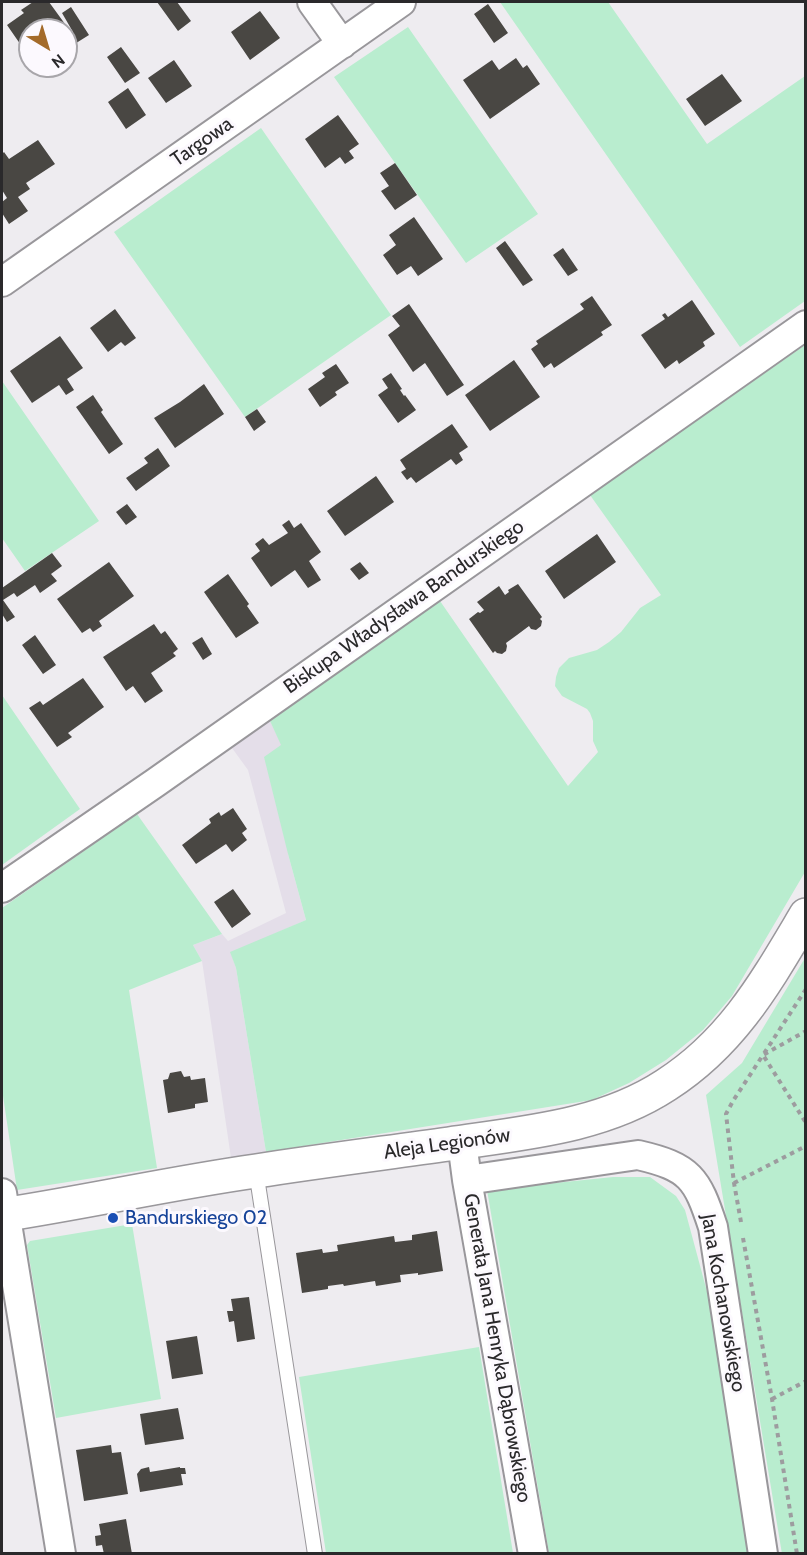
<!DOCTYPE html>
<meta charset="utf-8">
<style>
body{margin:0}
#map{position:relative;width:807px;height:1555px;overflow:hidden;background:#eeecf0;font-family:Cabin,sans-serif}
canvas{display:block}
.frame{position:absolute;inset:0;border:3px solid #2a292b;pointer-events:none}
.north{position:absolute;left:18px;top:18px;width:60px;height:60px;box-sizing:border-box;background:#fcf9fe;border:2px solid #a8a6aa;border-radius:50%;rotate:142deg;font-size:16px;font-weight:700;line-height:24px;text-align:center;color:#2a292b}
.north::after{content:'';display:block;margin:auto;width:21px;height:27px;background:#a46b2a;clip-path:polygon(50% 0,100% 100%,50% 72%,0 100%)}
</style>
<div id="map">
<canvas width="807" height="1555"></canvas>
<div class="frame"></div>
<div class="north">N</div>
</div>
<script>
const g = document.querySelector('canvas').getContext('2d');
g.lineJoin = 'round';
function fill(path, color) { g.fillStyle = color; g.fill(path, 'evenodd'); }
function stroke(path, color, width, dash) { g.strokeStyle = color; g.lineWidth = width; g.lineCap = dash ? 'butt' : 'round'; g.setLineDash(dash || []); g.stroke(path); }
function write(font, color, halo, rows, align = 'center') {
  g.font = font + ' Cabin,sans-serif'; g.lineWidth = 6; g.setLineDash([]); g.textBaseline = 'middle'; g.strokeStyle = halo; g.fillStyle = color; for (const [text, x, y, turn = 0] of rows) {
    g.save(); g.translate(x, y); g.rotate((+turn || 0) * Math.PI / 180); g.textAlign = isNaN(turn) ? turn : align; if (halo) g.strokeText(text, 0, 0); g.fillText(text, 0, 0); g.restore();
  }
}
const built = new Path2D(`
 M270 721 282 745 288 854 306 920 231 953 236 968 266 1152 231 1158 202 961 193 945 222 934 228 941 286 913 248 770 232 748Z`);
const green = new Path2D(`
 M500 2H608L707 144 805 76V301L740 347Z
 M408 27 538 214 466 263 334 77Z
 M261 128 391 315 245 417 114 232Z
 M805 345V872L732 996 703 1030 666 1060 629 1083 592 1100 266 1152 236 968 230 952 306 920 288 854 264 757 281 745 270 721 440 601 568 786 598 752 593 741V721L590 713 587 709 562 696 555 686 556 677 559 668 569 658 597 650 609 642 621 632 640 608 661 595 590 495Z
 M2 381 99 521 25 571 2 538Z
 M2 695 80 809 2 865Z
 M137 814 222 934 193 945 202 961 129 990 157 1168 17 1190 2 1089V908Z
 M805 958 806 1553 782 1554 706 1095 742 1063Z
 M613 1177H650L676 1196 685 1210 719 1336 755 1553H549L487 1190Z
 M132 1224 161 1399 56 1418 27 1245 30 1241Z
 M479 1347 513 1553H326L299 1377Z`);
const building = new Path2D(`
 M33 2H49L65 24 56 30H30V48L25 51 7 25 24 13 21 10Z
 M157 2H177L191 21 178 31Z
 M488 4 508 33 494 43 474 14Z
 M71 7 89 35 73 45 67 36 73 32 62 13Z
 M260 11 280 38 250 60 231 32Z
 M121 47 140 73 125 83 107 57Z
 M516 58 523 68 527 65 540 84 490 119 463 80 492 60 499 70Z
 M174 60 192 86 166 103 148 78Z
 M722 74 742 101 705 126 686 99Z
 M128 88 146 115 126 129 108 102Z
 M338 115 359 144 349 151 354 158 345 164 340 157 325 168 305 139Z
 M38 140 55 164 26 183 30 189 18 197 28 211 9 224 2 213V202L7 198 2 190V154L4 152 9 159Z
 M395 163 417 195 395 210 381 191 389 186 380 173Z
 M414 217 443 259 418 276 411 266 397 275 383 255 396 245 389 235Z
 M505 241 533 280 523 286 496 248Z
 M563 248 578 270 568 276 553 255Z
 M592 296 612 325 601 332 603 335 554 368 551 363 544 368 531 349 538 344 536 341 584 309 580 304Z
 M692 300 715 334 703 342 705 346 679 364 677 360 665 369 641 335 665 319 662 315 665 313 668 317Z
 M409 304 464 385 447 396 425 363 413 372 388 335 400 326 392 316Z
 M115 309 136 338 125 346 121 342 108 352 90 328Z
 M60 336 83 368 67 379 74 390 66 395 59 385 32 403 10 371Z
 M514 360 540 397 490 431 465 395Z
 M336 364 349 383 335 392 337 395 320 407 308 389 325 377 322 373Z
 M391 373 402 389 400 390 404 396 405 395 416 410 398 423 378 395 388 388 382 379Z
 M204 384 224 414 175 448 154 418 180 402Z
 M93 395 103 410 101 412 123 444 109 454 76 407Z
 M257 409 266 422 254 431 245 417Z
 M452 424 468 447 459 453 463 460 456 465 451 459 416 483 411 477 407 480 401 472 406 469 400 460Z
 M158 448 170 466 136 491 126 478 148 463 144 458Z
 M376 476 394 502 345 536 327 511Z
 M127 504 137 517 126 525 116 512Z
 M289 520 294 528 301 523 321 552 309 561 321 580 308 588 295 570 271 587 251 558 260 551 255 544 263 538 269 545 288 533 282 525Z
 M597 534 616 562 564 599 545 571Z
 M52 553 62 566 51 574 57 581 40 593 35 585 17 597 14 593 3 600 15 617 7 622 2 614V588Z
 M109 562 134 596 99 621 102 626 93 632 90 628 82 633 57 599Z
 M360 562 369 573 359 580 350 569Z
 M228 574 249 604 247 606 259 623 236 638 204 592Z
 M518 584 542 617 540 619 542 621 541 626 536 630 531 629 529 626 517 635 506 643 507 646 506 651 502 654 497 653 495 651 493 653 469 619 478 612 480 613 484 610 477 602 499 586 505 595 509 592 508 590Z
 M154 624 161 634 165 631 178 649 173 653 176 656 151 673 163 691 145 703 133 686 126 691 103 657Z
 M35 635 56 665 43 674 22 645Z
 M202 637 212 654 203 660 192 643Z
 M83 678 104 707 68 733 72 737 57 747 29 708 40 701 43 705Z
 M233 808 247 829 242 833 247 840 232 852 226 844 196 864 182 845 211 823 209 819 219 812 221 816Z
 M233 889 251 914 232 928 214 902Z
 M181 1071 184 1077 190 1076 191 1080 205 1078 208 1102 195 1104V1108L168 1113 163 1080 168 1079 170 1073Z
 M437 1231 443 1271 418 1275V1273L400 1275 401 1282 376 1286 375 1281 344 1286 343 1284 328 1286V1289L302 1293 296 1253 322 1249 323 1253 338 1251 337 1245 394 1236 395 1242 412 1240V1235Z
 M249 1297 255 1339 237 1342 234 1321 229 1322 227 1311H233L231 1299Z
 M197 1336 203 1374 172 1379 166 1341Z
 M178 1408 184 1439 145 1445 140 1414Z
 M111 1445 112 1453 121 1452 128 1494 84 1501 76 1450Z
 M149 1467 150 1472 180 1467V1468H185L186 1474H181L183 1485 140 1492 137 1474 141 1469Z
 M126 1519 132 1554H104L102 1545 96 1546 95 1536 101 1535 99 1524Z`);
const path = new Path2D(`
 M806 989 763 1055 806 1123
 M734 1183 806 1146
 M741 1222 734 1183 726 1114 733 1101 763 1055 806 1031
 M743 1238 772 1399 797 1554
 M772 1399 806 1381`);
const lane = new Path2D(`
 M256 1171 315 1554`);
const street = new Path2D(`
 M312 2 342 44
 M2 282 401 2
 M2 888 155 783 806 325
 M462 1142 467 1180 533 1554
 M467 1180 638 1155C690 1167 697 1178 713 1227L763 1554
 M2 1193 61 1554`);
const secondary = new Path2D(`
 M2 1215C87 1202 171 1183 256 1171 320 1161 385 1153 449 1144 523 1133 602 1127 666 1085 733 1042 766 982 806 915`);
const markers = [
 [113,1218,6,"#1a4fb4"]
];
const streetNames = [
 ["Targowa",202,142,-35],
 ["Biskupa Władysława Bandurskiego",404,607,-35],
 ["Aleja Legionów",447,1144,-8],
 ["Jana Kochanowskiego",723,1303,80],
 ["Generała Jana Henryka Dąbrowskiego",497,1348,80]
];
const transitNames = [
 ["Bandurskiego 02",125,1218]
];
fill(built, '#e4dee9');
fill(green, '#b9edcf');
fill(building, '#494743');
stroke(lane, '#99979b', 16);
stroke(street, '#99979b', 32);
stroke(secondary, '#99979b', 36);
stroke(path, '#9d9c9f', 4, [4.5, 4.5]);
stroke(lane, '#fff', 14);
stroke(street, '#fff', 28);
stroke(secondary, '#fff', 33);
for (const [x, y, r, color] of markers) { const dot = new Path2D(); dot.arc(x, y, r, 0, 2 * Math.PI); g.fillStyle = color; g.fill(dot); stroke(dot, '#fcf9fe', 2); }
write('20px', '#2a292b', '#fcf9fe', streetNames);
write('20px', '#164399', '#fcf9fe', transitNames, 'left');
</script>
